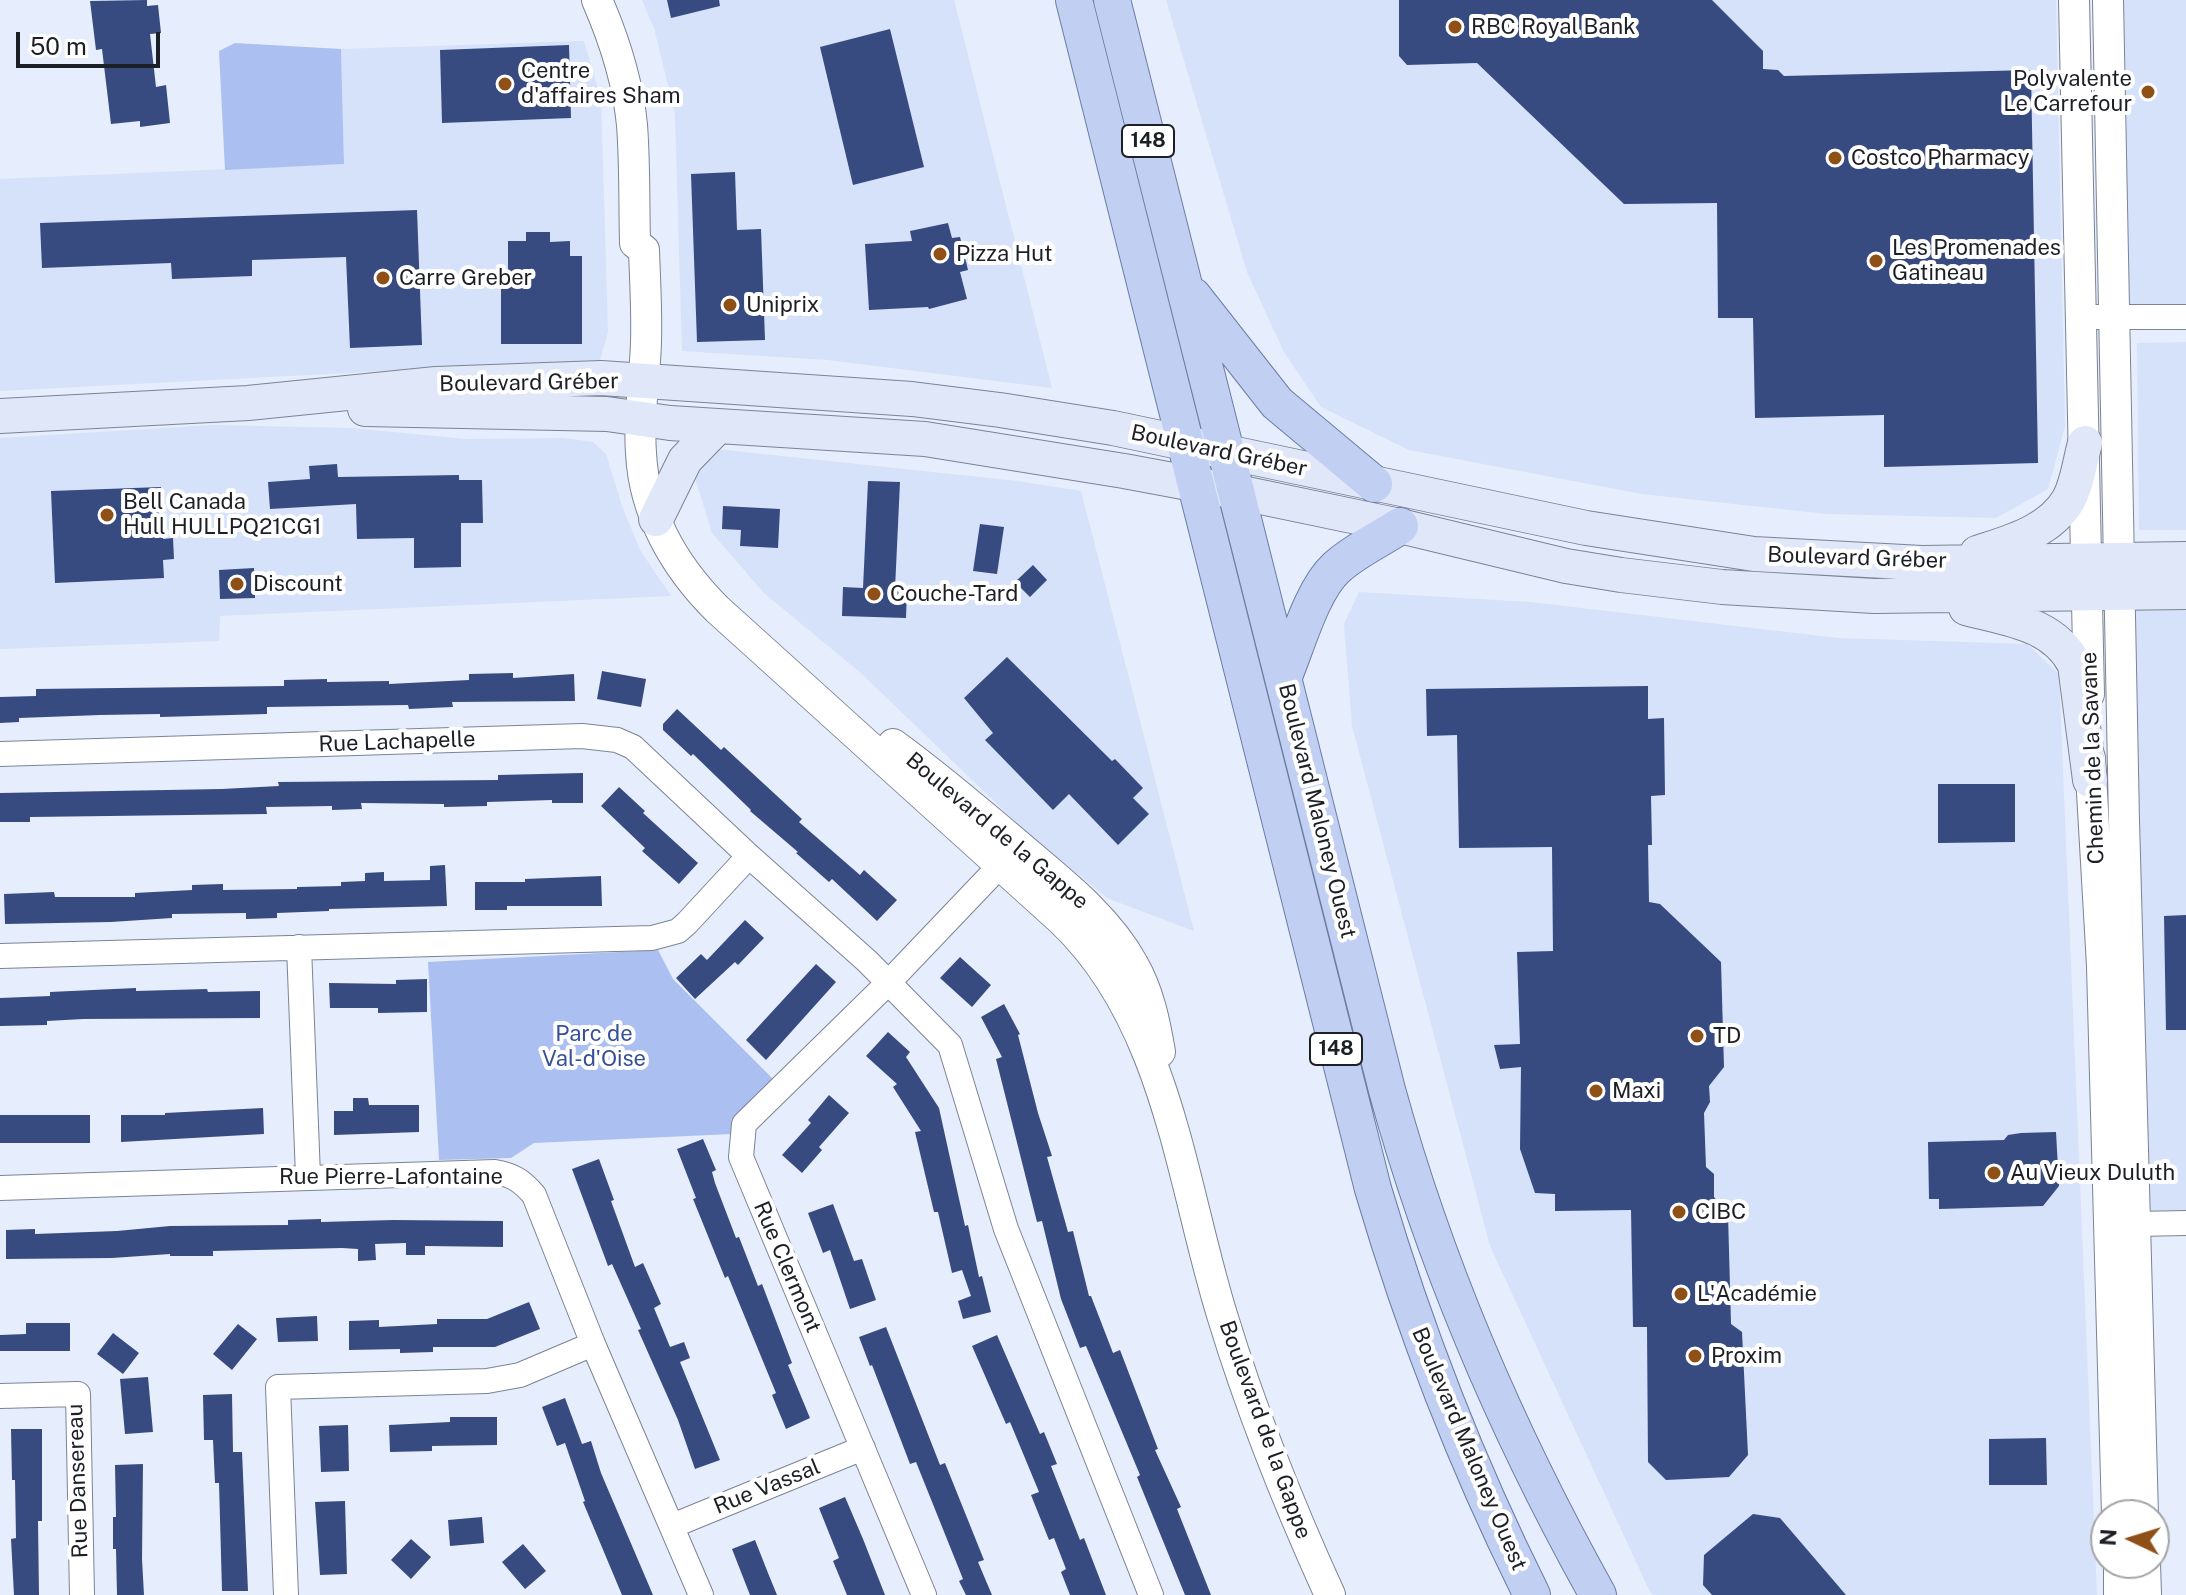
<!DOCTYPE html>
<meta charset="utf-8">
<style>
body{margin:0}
#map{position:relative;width:2186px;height:1595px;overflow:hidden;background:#e6edfc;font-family:"Public Sans",sans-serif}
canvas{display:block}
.north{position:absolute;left:2090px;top:1499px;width:80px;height:80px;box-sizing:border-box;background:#fff;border:2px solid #a4a5a8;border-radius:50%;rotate:274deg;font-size:22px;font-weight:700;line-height:32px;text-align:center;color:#1c1f25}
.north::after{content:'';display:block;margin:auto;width:28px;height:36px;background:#8f5017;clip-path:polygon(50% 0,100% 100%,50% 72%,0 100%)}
.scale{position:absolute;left:16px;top:32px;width:144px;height:36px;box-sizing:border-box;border:4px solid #1c1f25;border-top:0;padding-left:10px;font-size:24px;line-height:28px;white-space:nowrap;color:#1c1f25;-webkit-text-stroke:6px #fff;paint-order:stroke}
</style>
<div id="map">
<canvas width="2186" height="1595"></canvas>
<div class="north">N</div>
<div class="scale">50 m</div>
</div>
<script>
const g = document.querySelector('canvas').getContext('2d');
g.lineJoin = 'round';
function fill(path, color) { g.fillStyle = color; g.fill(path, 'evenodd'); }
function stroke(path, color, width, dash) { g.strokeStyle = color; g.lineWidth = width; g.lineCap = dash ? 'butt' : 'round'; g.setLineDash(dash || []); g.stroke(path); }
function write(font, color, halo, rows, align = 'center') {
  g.font = font + ' "Public Sans",sans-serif'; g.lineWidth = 8; g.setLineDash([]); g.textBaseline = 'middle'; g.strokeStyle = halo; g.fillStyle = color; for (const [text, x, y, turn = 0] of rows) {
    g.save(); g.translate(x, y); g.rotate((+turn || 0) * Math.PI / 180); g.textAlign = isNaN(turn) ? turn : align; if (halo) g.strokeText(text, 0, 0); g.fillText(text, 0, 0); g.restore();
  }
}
const built = new Path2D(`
 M642 0H954L1052 388 828 360 682 351 675 114 654 28Z
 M1166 0H2056L2065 426 2048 489 1996 518 1827 514 1642 494 1409 450 1321 407 1284 352 1247 272Z
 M2108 0H2186V317H2116Z
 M584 41 601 99 608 332 600 360 0 391V179L344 164 341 49Z
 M2186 342V530H2139L2137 343Z
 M214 425 351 428 466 439 563 438 593 442 606 454 622 506 640 550 671 596 220 616 219 641 0 649V438Z
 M716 449 1017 481 1081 491 1194 931 1107 898 1021 827 862 674 764 593 712 533 696 481 695 461Z
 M1359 592 1530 602 1838 638 2027 644 2059 674 2097 1595H1653L1650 1592 1490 1246 1352 726 1344 624Z
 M2186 592V1223L2135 1224 2120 594Z`);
const green = new Path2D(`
 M235 43 341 49 344 164 225 170 219 51Z
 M658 950 673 979 775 1081 732 1134 534 1143 511 1158 439 1160 428 962Z`);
const building = new Path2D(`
 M147 0V6L158 5 161 33 150 34 156 87 166 85 170 123 140 127V121L111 124 102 49 96 50 90 1Z
 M667 0H719L720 6 671 18Z
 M1399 0H1712L1763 51V69L1778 70 1784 76 2031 70 2038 463 1884 467V415L1755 418 1753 318H1718L1717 203 1624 204 1477 63 1407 65 1399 56Z
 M890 29 924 167 853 185 820 47Z
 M569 45 571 118 442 123 440 50Z
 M735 172 737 230 761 229 765 340 697 342 691 174Z
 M417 210 422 345 350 348 346 257 252 260V276L172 279 171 263 42 268 40 223Z
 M948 223 952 238 960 237 968 270 960 272 967 299 929 309 928 307 869 310 865 244 912 241 910 231Z
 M526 232H550V242L570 241V256H582V344H501V283L502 271H508V241H526Z
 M337 464 338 477 459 475V480H482L483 523H461V567L414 568V538L357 539 356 504 270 509 268 482 310 479 309 466Z
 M868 481 900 482 895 589H907L906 618 842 616 843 587 863 588Z
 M161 487 163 539 173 538 174 559 163 560 164 578 55 583 51 491Z
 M723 506 780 509 778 548 740 546 741 530 722 529Z
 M980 524 1004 527 997 574 973 571Z
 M1033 565 1047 580 1030 597 1015 582Z
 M254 568 255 598 220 599 219 570Z
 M1007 657 1112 761 1115 759 1143 788 1133 798 1149 814 1118 845 1069 794 1053 810 985 740 993 733 964 698Z
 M602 671 646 679 641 707 597 699Z
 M513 673V678L574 674 575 701 452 702 453 707 409 709 408 705 267 707V714L160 717V714L100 715 19 718V722L0 723V697L36 696V689L284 686V680L327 679V682L389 681V684L469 680V674Z
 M1648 686V719L1664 718 1665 795 1651 796 1652 845H1648L1649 902 1660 904 1721 962 1724 1067 1709 1086 1710 1102 1704 1113 1706 1167 1714 1174V1197L1728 1214 1731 1324 1742 1332 1748 1455 1729 1477 1666 1480 1648 1462 1647 1327H1633L1631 1210 1555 1211V1194L1535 1193 1520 1149 1521 1067 1500 1069 1494 1045 1520 1044 1517 952 1553 951 1552 847 1459 848 1457 735 1427 736 1426 689Z
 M677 709 721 750 724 747 802 819 799 822 860 875 864 870 897 900 877 921 832 879 829 882 796 853 798 852 750 811 751 810 693 754 691 756 663 730V724Z
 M583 773V803H552V800L487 802V806L444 807V804L361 803 362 809 332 810V806L266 807 267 814 30 817V822H0V793L222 789 279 786 278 782 498 780V775Z
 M1938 784H2015V842L1938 843Z
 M619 787 645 811 643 813 698 863 679 884 642 851 645 848 601 806Z
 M445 865 447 906 329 909V911L277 913V918L246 919V913L172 914V918L111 922 5 924 4 894 54 892 55 897H135V893L192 890V885L223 884V890L297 889V887L341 886V882L365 881V873L384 872V881L430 880V866Z
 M601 876 602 906H507V910H475V882H525V879Z
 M2186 915V1030H2166L2164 916Z
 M745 920 764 938 738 965 735 962 695 999 676 978 701 954 707 960Z
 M960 957 991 985 972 1007 940 978Z
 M816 964 836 982 766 1060 746 1040Z
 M427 979V1012L378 1013V1008H330L329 983 396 984V980Z
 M136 988V991L207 989 208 992 260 991V1018L83 1019 47 1021V1025L0 1026V998L50 996V992Z
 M1004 1004 1020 1034 1018 1035 1038 1113 1052 1156 1047 1157 1068 1232 1073 1231 1089 1296H1091L1113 1353 1120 1350 1158 1449 1155 1450 1181 1507 1177 1509 1211 1595H1185L1137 1477 1140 1475 1086 1346 1080 1348 1061 1299 1042 1221 1037 1222 996 1059 1002 1057 981 1017Z
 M888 1032 910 1052 906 1057 939 1108 965 1226 968 1225 979 1277 982 1276 991 1312 963 1319 958 1301 971 1296 962 1270 952 1273 938 1212H934L915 1132 921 1131 893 1087 897 1084 866 1056Z
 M829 1095 849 1113 819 1147 822 1150 802 1173 782 1155 811 1123 808 1120Z
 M353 1098H368L369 1105H419V1132L334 1135V1111H353Z
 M263 1108 264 1134 121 1142V1115H165V1113Z
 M0 1115H90V1143H0Z
 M2056 1132 2059 1186 2043 1206 1939 1209V1199H1929L1928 1142 2004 1140 2008 1135 2021 1133Z
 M703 1139 716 1170 712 1172 715 1183 736 1238 739 1237 758 1286 762 1284 792 1363 788 1365 810 1418 786 1429 772 1395 776 1393 728 1276 725 1278 693 1199 696 1198 677 1149Z
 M599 1159 614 1200 611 1201 635 1267 643 1263 661 1304 654 1308 670 1347 684 1342 690 1358 680 1362 720 1460 695 1469 678 1420 638 1330 641 1329 612 1264 608 1266 572 1169Z
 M833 1204 854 1261 862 1259 876 1300 850 1309 830 1250 823 1253 808 1213Z
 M321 1219V1222L393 1220 503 1221V1247L425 1246V1255H406V1243L375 1244 376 1260 358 1261V1249L342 1248 213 1251V1256H170V1254L112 1258 6 1259V1230L35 1229V1234L117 1231 170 1226 288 1225V1220Z
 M529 1302 540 1329 495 1347H433V1352L400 1353V1349L349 1350V1321L379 1320V1327L437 1324V1319H487Z
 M317 1316 318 1341 278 1342 276 1318Z
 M26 1323H70V1351H0V1335L26 1334Z
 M238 1324 257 1339 232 1370 213 1354Z
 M886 1327 940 1465 945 1463 984 1560 978 1562 992 1595H966L959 1581 963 1579 916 1462 910 1464 872 1365 870 1366 859 1337Z
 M113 1333 139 1353 123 1374 97 1354Z
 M997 1335 1040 1434 1044 1432 1057 1464 1051 1466 1080 1540 1084 1538 1106 1595H1070L1061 1572 1066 1569 1054 1538 1049 1540 1031 1495 1039 1492 1010 1422 1006 1424 972 1346Z
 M148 1377 153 1432 125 1434 120 1379Z
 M232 1394 233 1452H242L248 1591H222L219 1483H215L213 1440H204L203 1395Z
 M565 1398 582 1444 591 1441 601 1473 653 1595H622L583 1502 585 1501 565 1443 557 1446 542 1407Z
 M450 1417H497V1445L432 1446V1451L390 1452 389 1425 450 1422Z
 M348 1425 349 1471 321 1472 319 1426Z
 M11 1429H42V1521H38L39 1595H14L11 1539 16 1538 15 1480H12Z
 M2046 1438 2047 1485H1989V1439Z
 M143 1464 142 1559 144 1595H117L116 1549H113V1517H116L115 1465Z
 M845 1497 863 1539 885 1595H847L833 1561 839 1558 819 1508Z
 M345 1501 347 1574 320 1575 315 1502Z
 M1753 1514 1780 1518 1846 1595H1712L1703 1585 1704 1555Z
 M482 1517 484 1543 450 1546 448 1520Z
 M411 1539 431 1557 411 1579 391 1560Z
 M755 1540 768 1573 777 1595H750L732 1549Z
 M523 1544 546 1571 525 1589 502 1562Z`);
const minor = new Path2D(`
 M2081 317H2186
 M0 754 582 736 617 740 633 747 749 856 867 961 950 1045 1006 1229 1151 1595
 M299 947 308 1176
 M0 956 652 938 678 931 687 923 749 856
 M0 1188 495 1172C513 1175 522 1181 534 1195L593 1344 701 1595
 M2135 1224 2186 1223
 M0 1396 78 1394 82 1595
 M672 1526 863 1448
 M286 1595 278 1387 487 1381 520 1375 593 1344
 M924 1595 741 1157 744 1124 889 982 1012 853`);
const tertiary = new Path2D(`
 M597 0C614 39 628 83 632 125 635 164 634 204 635 243L644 250C645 281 647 312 646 342 645 379 638 416 641 453 644 514 675 567 717 609L1061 920C1169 1022 1181 1184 1223 1318 1252 1413 1289 1505 1330 1595
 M2074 0 2089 694
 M2108 0 2124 821 2143 1515
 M893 744C937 776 977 810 1018 845 1059 880 1107 916 1133 964 1149 992 1155 1022 1160 1052
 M2090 758 2102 966 2117 1515
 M2119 1563V1595
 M2145 1563 2146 1595`);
const secondary = new Path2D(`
 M365 409 607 414 670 423 925 439 1124 471 1237 492 1400 526 1566 566 1621 575 1722 587 1874 596 2186 592
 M0 416 248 403 436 384 601 378 912 399 1000 410 1113 428 1586 528 1754 554 1922 563 2186 559
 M656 519 685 460 718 426
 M1977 553C2010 542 2050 532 2069 499 2078 482 2080 461 2085 443
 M1966 608C2007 619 2054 623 2075 665L2090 780`);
const primary = new Path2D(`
 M1074 0 1373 1189C1414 1328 1467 1465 1532 1595
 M1112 0 1387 1090C1436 1268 1508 1434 1598 1595
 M1193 296 1277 403 1374 484
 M1284 676C1297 645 1312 590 1336 568 1354 551 1379 540 1400 526`);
const markers = [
 [1455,27,8,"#8f5017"],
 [505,84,8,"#8f5017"],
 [2148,92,8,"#8f5017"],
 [1835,158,8,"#8f5017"],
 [940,254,8,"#8f5017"],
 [1876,261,8,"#8f5017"],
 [383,278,8,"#8f5017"],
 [730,305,8,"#8f5017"],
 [107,515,8,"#8f5017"],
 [237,584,8,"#8f5017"],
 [874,594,8,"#8f5017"],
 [1697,1036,8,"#8f5017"],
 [1596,1091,8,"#8f5017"],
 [1994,1173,8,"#8f5017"],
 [1679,1212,8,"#8f5017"],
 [1681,1294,8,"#8f5017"],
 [1695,1356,8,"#8f5017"]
];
const shields = [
 [1148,141,52],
 [1336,1049,52]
];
const shieldNames = [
 ["148",1148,141],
 ["148",1336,1049]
];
const poiNames = [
 ["RBC Royal Bank",1471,27],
 ["Centre",521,71],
 ["d'affaires Sham",521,96],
 ["Polyvalente",2132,79,"right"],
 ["Le Carrefour",2132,104,"right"],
 ["Costco Pharmacy",1851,158],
 ["Les Promenades",1892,248],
 ["Gatineau",1892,273],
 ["Pizza Hut",956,254],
 ["Carre Greber",399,278],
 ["Uniprix",746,305],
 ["Bell Canada",123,502],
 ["Hull HULLPQ21CG1",123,527],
 ["Discount",253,584],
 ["Couche-Tard",890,594],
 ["TD",1713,1036],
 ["Maxi",1612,1091],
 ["Au Vieux Duluth",2010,1173],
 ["CIBC",1695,1212],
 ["L'Académie",1697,1294],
 ["Proxim",1711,1356]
];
const streetNames = [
 ["Boulevard Gréber",529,383,-1],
 ["Boulevard Gréber",1219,451,12],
 ["Boulevard Gréber",1857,558,2],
 ["Rue Lachapelle",397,742,-2],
 ["Chemin de la Savane",2093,758,-92],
 ["Boulevard Maloney Ouest",1317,811,76],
 ["Boulevard de la Gappe",997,831,40],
 ["Rue Pierre-Lafontaine",391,1177],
 ["Rue Clermont",787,1267,67],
 ["Boulevard de la Gappe",1265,1430,70],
 ["Boulevard Maloney Ouest",1469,1449,67],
 ["Rue Dansereau",78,1481,-92],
 ["Rue Vassal",767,1487,-22]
];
const parkNames = [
 ["Parc de",594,1034],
 ["Val-d'Oise",594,1059]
];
fill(built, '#d6e1fa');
fill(green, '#abbff1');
fill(building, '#374b80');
stroke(minor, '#7c8394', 26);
stroke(tertiary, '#7c8394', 32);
stroke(secondary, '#7c8394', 36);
stroke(primary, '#6c7da5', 38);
stroke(minor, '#fff', 24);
stroke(tertiary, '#fff', 30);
stroke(secondary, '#e0e7f9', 34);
stroke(primary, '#c1cff2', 36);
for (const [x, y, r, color] of markers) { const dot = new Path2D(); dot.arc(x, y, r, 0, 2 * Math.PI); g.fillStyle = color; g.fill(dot); stroke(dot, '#fff', 3); }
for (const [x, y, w] of shields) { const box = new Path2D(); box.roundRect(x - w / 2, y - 16, w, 32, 6); g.fillStyle = '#fff'; g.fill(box); stroke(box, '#1c1f25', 2); }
write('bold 20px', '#1c1f25', null, shieldNames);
write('22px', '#1c1f25', '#fff', poiNames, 'left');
write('22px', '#1c1f25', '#fff', streetNames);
write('22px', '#364f97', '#fff', parkNames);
</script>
